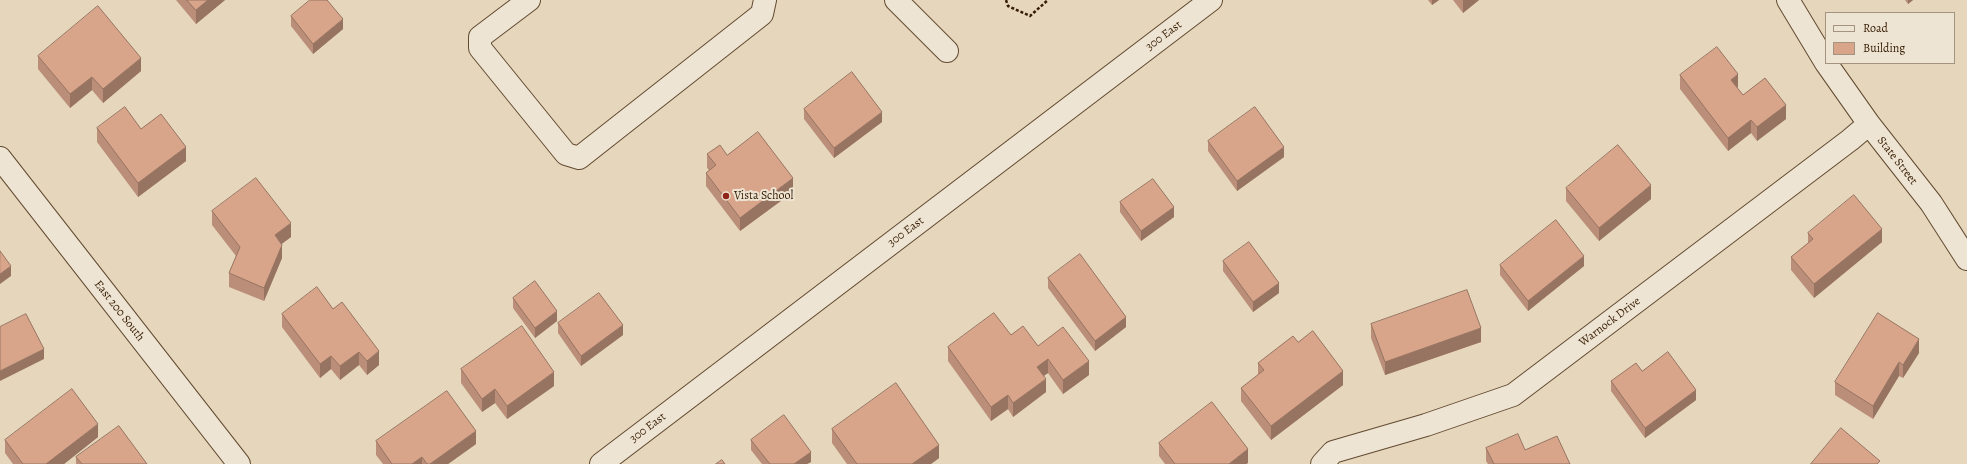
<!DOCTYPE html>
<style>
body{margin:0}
#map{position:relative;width:1967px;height:464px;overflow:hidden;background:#e5d6bc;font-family:Alegreya,serif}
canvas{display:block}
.legend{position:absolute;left:1825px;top:12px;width:130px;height:52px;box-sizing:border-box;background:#eee4d3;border:1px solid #a4947f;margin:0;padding:5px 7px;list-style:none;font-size:12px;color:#361c01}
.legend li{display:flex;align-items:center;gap:8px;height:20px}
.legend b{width:20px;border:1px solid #a4947f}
</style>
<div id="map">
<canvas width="1967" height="464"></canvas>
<ul class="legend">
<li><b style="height:5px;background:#eee4d3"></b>Road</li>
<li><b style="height:11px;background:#d8a58b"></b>Building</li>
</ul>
</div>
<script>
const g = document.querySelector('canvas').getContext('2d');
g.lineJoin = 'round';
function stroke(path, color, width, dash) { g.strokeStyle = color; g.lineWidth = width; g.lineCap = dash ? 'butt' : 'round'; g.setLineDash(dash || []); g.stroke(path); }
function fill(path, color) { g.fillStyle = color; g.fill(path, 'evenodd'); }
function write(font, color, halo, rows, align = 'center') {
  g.font = font + ' Alegreya,serif'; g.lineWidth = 4; g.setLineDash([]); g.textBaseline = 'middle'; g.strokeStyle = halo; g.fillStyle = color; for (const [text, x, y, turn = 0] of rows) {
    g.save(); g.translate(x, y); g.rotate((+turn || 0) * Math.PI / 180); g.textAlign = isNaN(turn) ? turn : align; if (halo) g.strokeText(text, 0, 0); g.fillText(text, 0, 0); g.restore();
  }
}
const path = new Path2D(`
 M1006 0 1008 6 1030 16 1048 0`);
const minor = new Path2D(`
 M529 0 480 37V48L566 154 579 158 762 14 765 0
 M896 0 947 51
 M1788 0 1826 63
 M1826 63 1869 124 1931 203 1967 259
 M0 158 239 464
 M601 464 1211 0
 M1322 464 1333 452 1426 425 1513 395 1850 140 1869 124`);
const wall = new Path2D(`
 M176 0H225L196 24Z
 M1428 0H1439L1432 5Z
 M1453 0H1479L1463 13Z
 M1905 0H1913L1908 4Z
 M291 16 343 29 313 54 291 26Z
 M38 56 141 71 103 103 92 90 70 108 38 69Z
 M1680 75 1738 87 1737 88 1743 95 1786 119 1757 141 1751 133 1728 151 1680 89Z
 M804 109 882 122 834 158 804 119Z
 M97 128 141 129 186 161 138 197 97 142Z
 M1208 141 1284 157 1237 191 1208 151Z
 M707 154 793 192 740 231 706 186V173L709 170 707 168Z
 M1566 188 1651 199 1599 241 1566 201Z
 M1120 202 1174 217 1141 241 1120 212Z
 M212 211 291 237 281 244 282 258 264 301 229 287V273L236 256 212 225Z
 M1808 233 1882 242 1814 298 1791 270V257L1808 243Z
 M1223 261 1279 293 1253 312 1223 271Z
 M1500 265 1584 266 1528 311 1500 275Z
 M1048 278 1126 327 1095 351 1048 288Z
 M513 298 557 321 535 338 513 308Z
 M333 309 379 365 367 375 359 365 340 380 331 369 320 378 282 327V314Z
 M558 323 623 335 581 366 558 333Z
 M1371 324 1481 342 1385 375 1371 338Z
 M1011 335 1038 346 1089 375 1063 394 1048 373 1044 376 1046 392 1013 417 1008 409 991 421 948 361V347Z
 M1298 342 1343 385 1271 440 1241 401V388L1258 375V363Z
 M1919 353 1903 378 1899 376 1873 419 1835 395V382Z
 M461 369 554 386 507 419 495 403 482 412 461 383Z
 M1642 371 1696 400 1645 438 1611 391V381Z
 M832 429 939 458 931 464H847L832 443Z
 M98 437 64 464H13L5 453V440Z
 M751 440 811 462 807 464H762L751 450Z
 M376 441 476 444 448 464H383L376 455Z
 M1159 443 1248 463 1246 464H1165L1159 456Z
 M1486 448 1525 450 1570 464H1488L1486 461Z
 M76 457 147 464H76Z`);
const shadedWall = new Path2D(`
 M208 0H225L196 24V10Z
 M1432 0H1439L1432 5Z
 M1463 0H1479L1463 13Z
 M1908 0H1913L1908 4Z
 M343 19V29L313 54V44Z
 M141 58V71L103 103V89Z
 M1738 74V87L1731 93V80Z
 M92 77V90L70 108V94Z
 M1786 105V119L1757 141V127Z
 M882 112V122L834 158V148Z
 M1751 120V133L1728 151V138Z
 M186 147V161L138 197V183Z
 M1284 147V157L1237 191V181Z
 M793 178V192L740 231V218Z
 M1651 185V199L1599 241V228Z
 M1174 207V217L1141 241V231Z
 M291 223V237L275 249V235Z
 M1882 229V242L1814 298V284Z
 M282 245V258L264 301V288Z
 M1584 256V266L1528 311V301Z
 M11 266V276L0 284V274Z
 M1279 283V293L1253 312V302Z
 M557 311V321L535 338V328Z
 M1126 317V327L1095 351V341Z
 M623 325V335L581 366V356Z
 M1481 328V342L1385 375V362Z
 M1919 339V353L1903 378V365Z
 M44 349V359L0 381V371Z
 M379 351V365L367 375V361Z
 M359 352V365L340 380V366Z
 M331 356V369L320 378V364Z
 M1048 359V373L1037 380V367Z
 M1089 361V375L1063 394V380Z
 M1899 362V376L1873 419V406Z
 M1343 371V385L1271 440V426Z
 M554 372V386L507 419V406Z
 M1046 379V392L1013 417V403Z
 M495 389V403L482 412V399Z
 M1696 390V400L1645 438V428Z
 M1008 395V409L991 421V407Z
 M98 424V437L64 464H46Z
 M476 431V444L448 464H430Z
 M939 445V458L931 464H912Z
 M1248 449V463L1246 464H1229Z
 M811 452V462L807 464H794Z
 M422 457V464H412Z`);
const building = new Path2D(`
 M187 0H208L196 10Z
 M310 0H327L343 19 313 44 291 16Z
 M98 6 141 58 103 89 92 77 70 94 38 56Z
 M1717 47 1738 74 1731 80 1743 95 1765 78 1786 105 1757 127 1751 120 1728 138 1680 75Z
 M852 72 882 112 834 148 804 109Z
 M125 107 141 129 161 114 186 147 138 183 97 128Z
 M1255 107 1284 147 1237 181 1208 141Z
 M758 132 793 178 740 218 706 173 716 165 707 154 720 145 727 155Z
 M1618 145 1651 185 1599 228 1566 188Z
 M256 178 291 223 275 235 282 245 264 288 229 273 240 247 212 211Z
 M1153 179 1174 207 1141 231 1120 202Z
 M1854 195 1882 229 1814 284 1791 257 1813 239 1808 233Z
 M1556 220 1584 256 1528 301 1500 265Z
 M1249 242 1279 283 1253 302 1223 261Z
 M0 251 11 266 0 274Z
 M1080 254 1126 317 1095 341 1048 278Z
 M535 281 557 311 535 328 513 298Z
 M317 287 333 309 342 302 379 351 367 361 359 352 340 366 331 356 320 364 282 314Z
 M1467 290 1481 328 1385 362 1371 324Z
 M599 293 623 325 581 356 558 323Z
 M994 313 1011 335 1023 326 1038 346 1063 327 1089 361 1063 380 1048 359 1037 367 1046 379 1013 403 1008 395 991 407 948 347Z
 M1878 313 1919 339 1903 365 1899 362 1873 406 1835 382Z
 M26 314 44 349 0 371V327Z
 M522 326 554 372 507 406 495 389 482 399 461 369Z
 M1313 331 1343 371 1271 426 1241 388 1264 370 1258 363 1293 336 1298 342Z
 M1668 352 1696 390 1645 428 1611 381 1636 363 1642 371Z
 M896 383 939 445 912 464H857L832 429Z
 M72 389 98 424 46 464H23L5 440Z
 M447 391 476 431 430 464H427L422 457 412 464H392L376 441Z
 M1212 402 1248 449 1229 464H1175L1159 443Z
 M784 415 811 452 794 464H770L751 440Z
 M119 426 147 464H82L76 457Z
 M1841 428 1880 461 1877 464H1811Z
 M1518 434 1525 450 1557 436 1570 464H1494L1486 448Z
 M722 460 725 464H716Z`);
const markers = [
 [726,196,4,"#8f2418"]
];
const streetNames = [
 ["300 East",1164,36,-37],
 ["State Street",1897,161,52],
 ["300 East",906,232,-37],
 ["East 200 South",119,311,52],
 ["Warnock Drive",1610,322,-37],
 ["300 East",648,428,-37]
];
const poiNames = [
 ["Vista School",734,196]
];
stroke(minor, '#624a30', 24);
stroke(path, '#361c01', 2.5, [3, 2]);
stroke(minor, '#eee4d3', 22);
fill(wall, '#ba8e78');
fill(shadedWall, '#977461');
fill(building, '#d8a58b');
stroke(building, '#977461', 1);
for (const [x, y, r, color] of markers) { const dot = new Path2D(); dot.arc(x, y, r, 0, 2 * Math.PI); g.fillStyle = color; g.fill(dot); stroke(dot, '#eee4d3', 1.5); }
write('12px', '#361c01', '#eee4d3', streetNames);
write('12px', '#361c01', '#eee4d3', poiNames, 'left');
</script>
